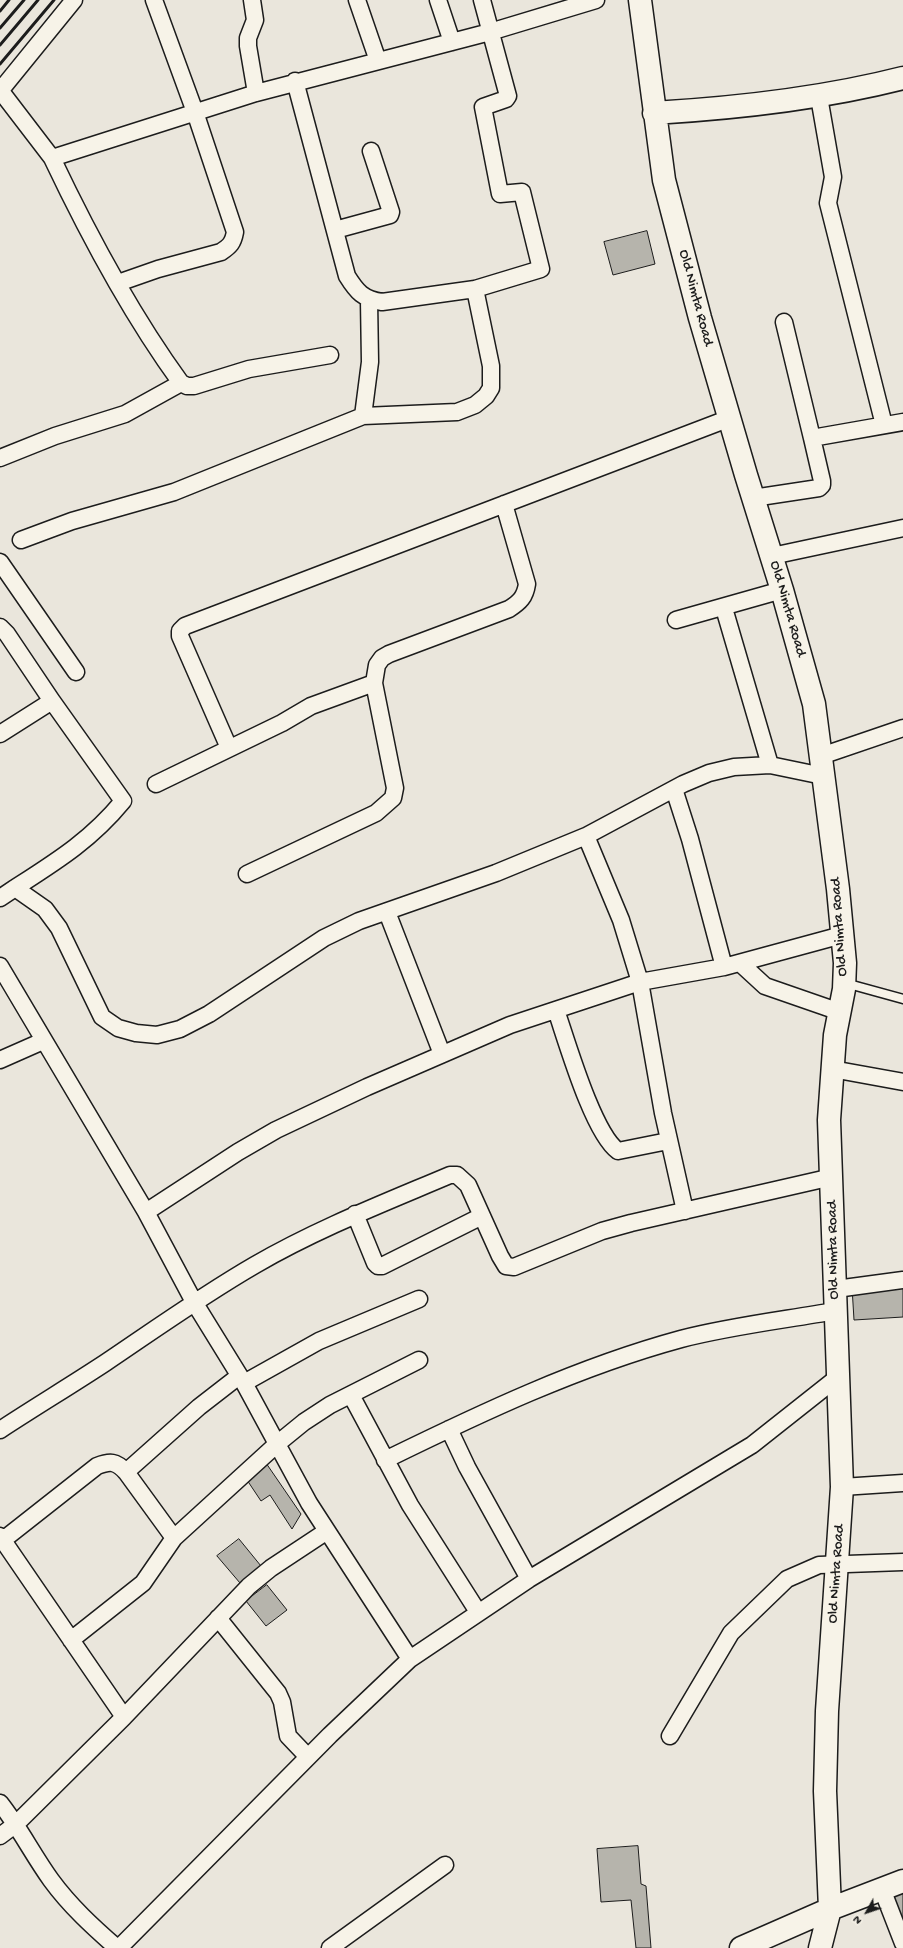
<!DOCTYPE html>
<style>
body{margin:0}
#map{position:relative;width:903px;height:1948px;overflow:hidden;background:#eae6dc;font-family:"Gochi Hand",sans-serif}
canvas{display:block}
.north{position:absolute;left:847px;top:1892px;width:40px;height:40px;-webkit-text-stroke:3px #f7f3e8;paint-order:stroke;rotate:230deg;font-size:11px;font-weight:700;line-height:16px;text-align:center;color:#1c1c1c}
.north::after{content:'';display:block;margin:auto;width:14px;height:18px;background:#1c1c1c;clip-path:polygon(50% 0,100% 100%,50% 72%,0 100%)}
</style>
<div id="map">
<canvas width="903" height="1948"></canvas>
<div class="north">N</div>
</div>
<script>
const g = document.querySelector('canvas').getContext('2d');
g.lineJoin = 'round';
function fill(path, color) { g.fillStyle = color; g.fill(path, 'evenodd'); }
function stroke(path, color, width, dash) { g.strokeStyle = color; g.lineWidth = width; g.lineCap = dash ? 'butt' : 'round'; g.setLineDash(dash || []); g.stroke(path); }
function write(font, color, halo, rows, align = 'center') {
  g.font = font + ' "Gochi Hand",sans-serif'; g.lineWidth = 3; g.setLineDash([]); g.textBaseline = 'middle'; g.strokeStyle = halo; g.fillStyle = color; for (const [text, x, y, turn = 0] of rows) {
    g.save(); g.translate(x, y); g.rotate((+turn || 0) * Math.PI / 180); g.textAlign = isNaN(turn) ? turn : align; if (halo) g.strokeText(text, 0, 0); g.fillText(text, 0, 0); g.restore();
  }
}
const building = new Path2D(`
 M647 231 655 264 613 275 604 242Z
 M903 1284V1317L854 1320 852 1287Z
 M266 1463 301 1514 292 1529 270 1495 261 1501 245 1477Z
 M239 1539 261 1566 240 1583 217 1556Z
 M267 1585 287 1610 266 1626 246 1601Z
 M638 1846 641 1884 646 1886 651 1948H636L631 1900 601 1902 597 1849Z
 M903 1887V1926L890 1892Z`);
const lane = new Path2D(`
 M845 983 903 999`);
const street = new Path2D(`
 M252 0 255 20 248 38V46L256 93
 M357 0 378 61
 M438 0 452 42
 M295 81 347 276C357 292 363 299 382 302L475 289 541 269 522 192 500 194 483 107 506 99 508 96 482 0
 M0 90 52 158 256 93 490 32 596 0
 M0 91 74 0
 M819 97 833 177 828 203 884 425
 M335 230 390 215 391 212 371 151
 M118 283 158 269 221 252C230 246 233 243 235 232L195 112 154 0
 M784 322 812 438
 M181 383 187 386H194L249 369 330 355
 M363 416 370 362 369 300
 M0 458 55 436 125 414 181 383C130 313 89 236 52 158
 M753 498 819 488 822 485V481L812 438 903 422
 M21 540 72 521 174 492 363 416 457 412 475 405 486 396 491 388V366L475 289
 M772 556 903 528
 M0 562 76 672
 M726 615 770 765
 M676 620 782 590
 M0 627 7 634 52 701 0 734
 M229 748 180 636V631L185 626 730 418
 M821 756 903 728
 M156 784 282 723 311 706 374 683
 M674 789 690 839 724 967
 M586 836 621 920 640 982 663 1113 685 1211
 M247 874 376 813 393 798 395 788 374 683 377 665 382 658 389 654 509 609C520 602 525 597 527 584L504 504
 M15 888C57 861 91 840 123 801L52 701
 M0 898 15 888 45 909 59 928 102 1017 118 1028 136 1033 157 1035 180 1029 209 1014 324 938 359 921 496 873 586 836 683 784 709 773 734 767 770 765 823 776
 M387 912 442 1054
 M740 963 765 986 840 1012
 M0 966 146 1212 194 1302 244 1383 309 1503 410 1659
 M556 1010C567 1042 593 1133 618 1151L668 1141
 M0 1060 43 1041
 M832 1069 903 1082
 M146 1212 238 1152 276 1130 367 1087 510 1025 640 982 724 967 842 935
 M355 1214 375 1263 378 1266H382L482 1216
 M836 1289 903 1280
 M239 1376 199 1407 126 1472 174 1538 277 1444 304 1422 330 1405 419 1360
 M244 1383 319 1341 419 1299
 M351 1395 410 1505 478 1612
 M449 1429 467 1467 529 1579
 M0 1430C35 1407 70 1386 105 1363 154 1330 203 1295 255 1265 317 1229 384 1203 450 1175H457L468 1185 500 1256 506 1266 514 1267 602 1231 631 1223 832 1177
 M385 1460C481 1413 578 1367 681 1339 731 1326 784 1320 835 1311
 M842 1487 903 1483
 M0 1536 124 1717
 M3 1540 97 1466C110 1461 116 1461 126 1472
 M218 1618 278 1693 282 1702 288 1736 308 1757
 M71 1640 143 1583 174 1538
 M670 1736 731 1633 787 1579 819 1565 903 1562
 M0 1803C19 1827 33 1855 51 1880 70 1906 93 1927 117 1948
 M0 1836 16 1824 124 1717 249 1586 271 1568 327 1531
 M882 1889 903 1943
 M119 1948 330 1735 410 1659 529 1579 752 1445 838 1377
 M330 1948 445 1865`);
const secondary = new Path2D(`
 M640 0 664 180 700 318 746 475 782 590 814 704 838 889 845 963 844 989 835 1035 829 1120 842 1487 827 1711 825 1791 830 1909 820 1948
 M654 113C738 108 821 99 903 78
 M741 1948 830 1909 903 1881`);
const rail = new Path2D(`
 M0 11 9 0
 M0 28 24 0
 M0 45 38 0
 M0 64 54 0`);
const streetNames = [
 ["Old Nimta Road",695,298,75],
 ["Old Nimta Road",787,609,74],
 ["Old Nimta Road",840,927,-94],
 ["Old Nimta Road",834,1250,-91],
 ["Old Nimta Road",837,1574,-86]
];
fill(building, '#b6b4ac');
stroke(building, '#1c1c1c', 1);
stroke(lane, '#1c1c1c', 11);
stroke(street, '#1c1c1c', 19);
stroke(secondary, '#1c1c1c', 25);
stroke(lane, '#f7f3e8', 8);
stroke(street, '#f7f3e8', 16);
stroke(secondary, '#f7f3e8', 22);
stroke(rail, '#1c1c1c', 3);
write('15px', '#1c1c1c', '#f7f3e8', streetNames);
</script>
